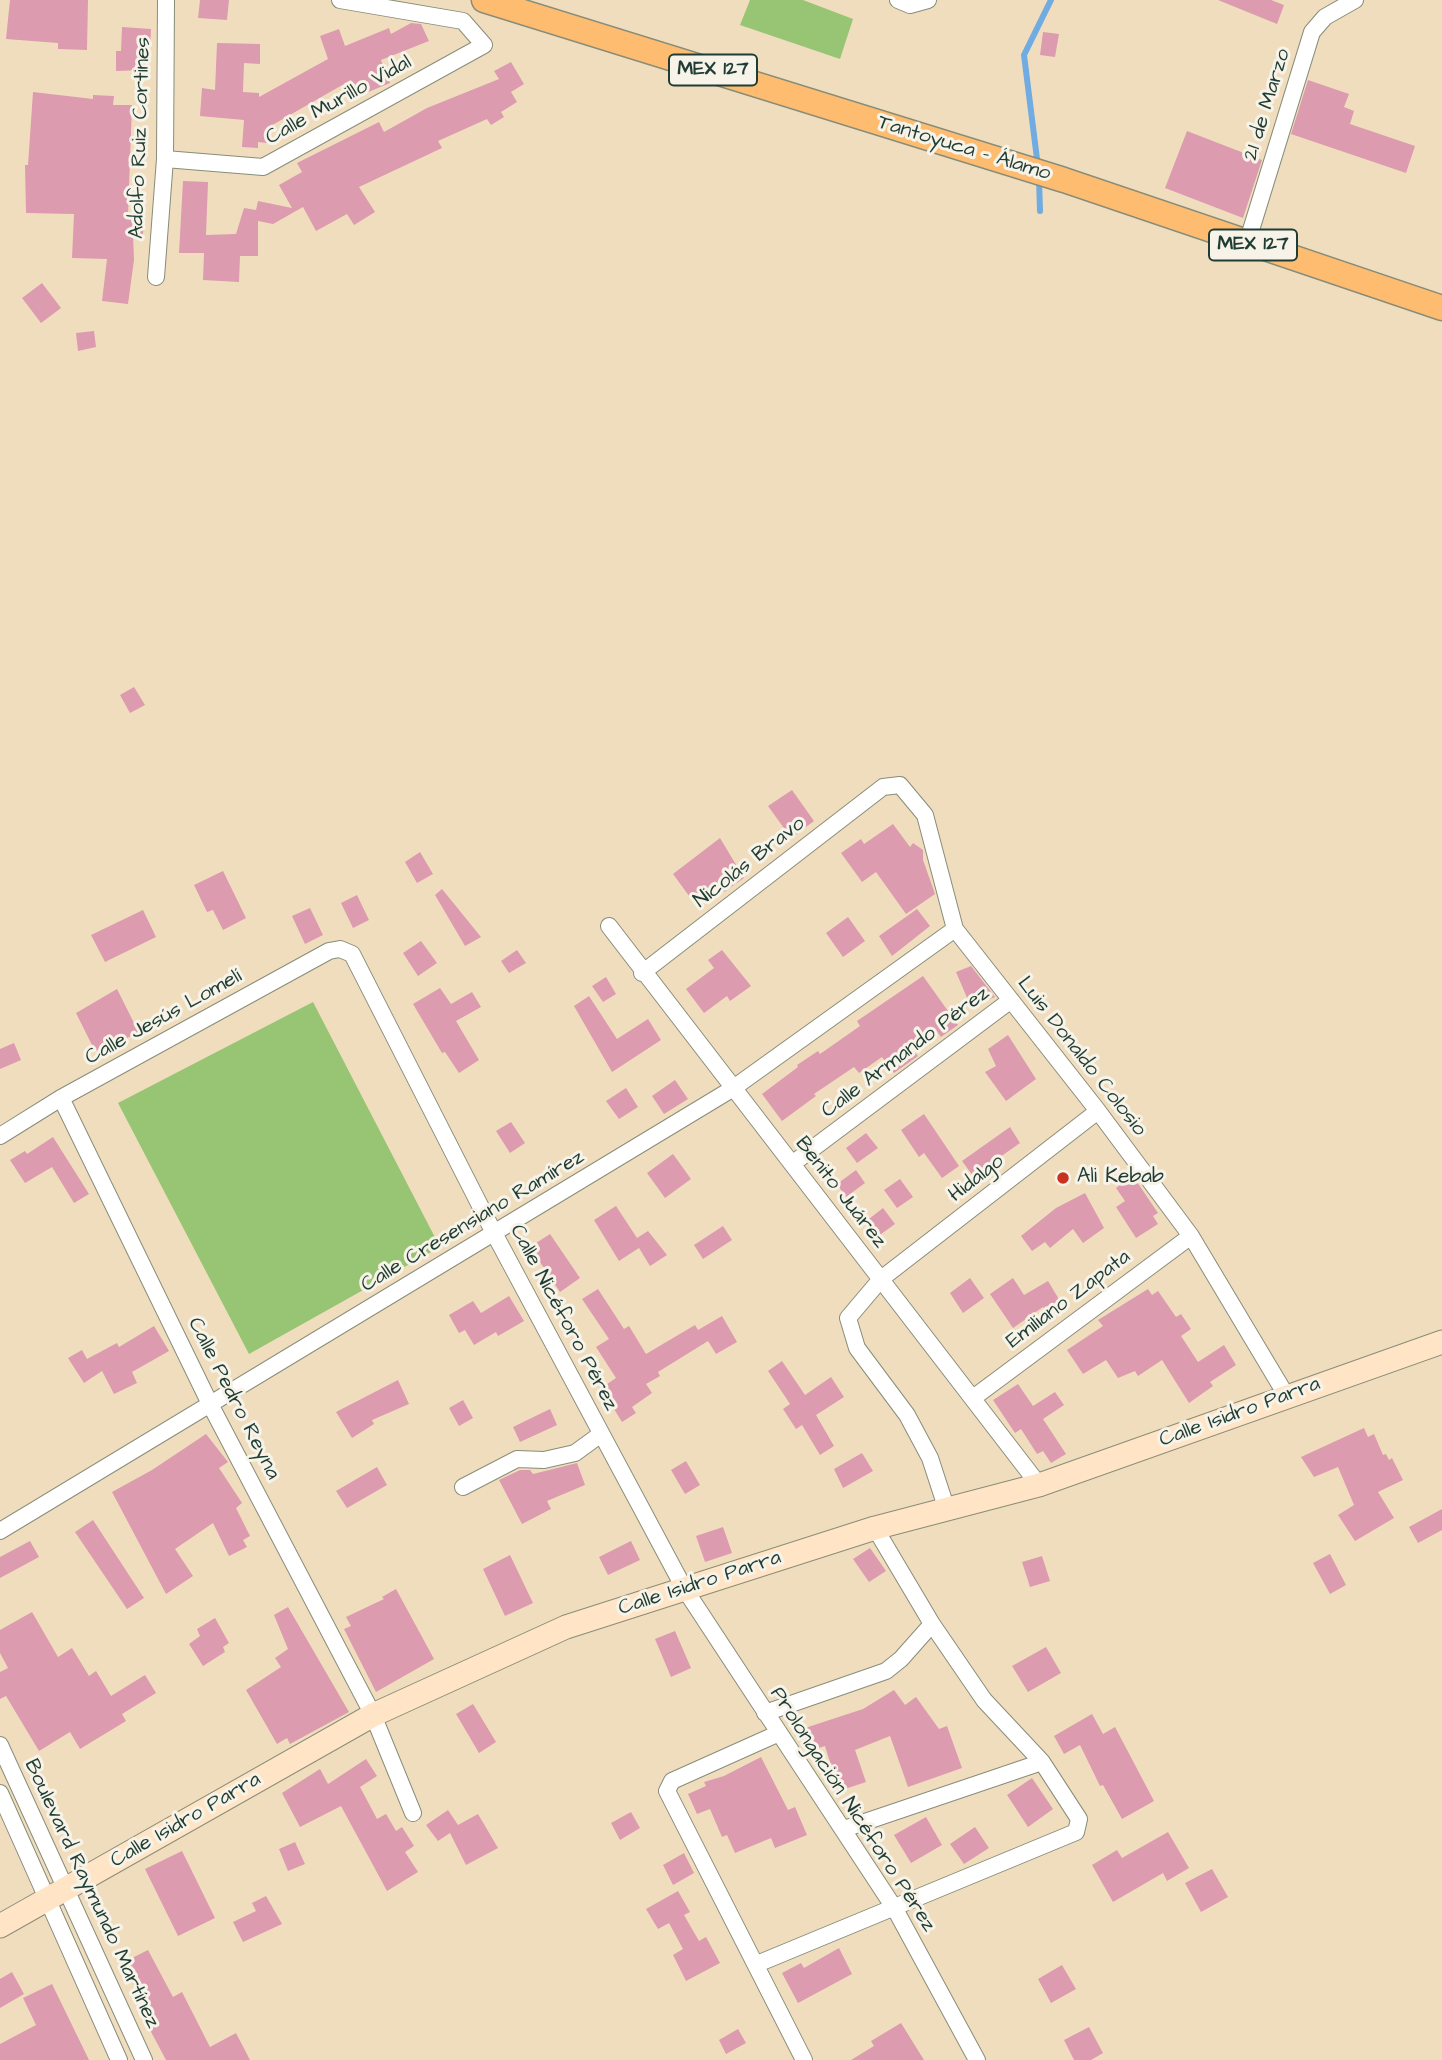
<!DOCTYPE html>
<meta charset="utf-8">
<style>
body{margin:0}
canvas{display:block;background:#f0ddbe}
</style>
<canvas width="1442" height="2060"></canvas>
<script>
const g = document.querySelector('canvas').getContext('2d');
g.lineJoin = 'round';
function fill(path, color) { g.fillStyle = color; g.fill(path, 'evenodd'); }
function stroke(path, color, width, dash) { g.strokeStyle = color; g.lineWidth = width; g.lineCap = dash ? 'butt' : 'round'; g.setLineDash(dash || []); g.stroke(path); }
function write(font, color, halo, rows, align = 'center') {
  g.font = font + ' "Architects Daughter",sans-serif'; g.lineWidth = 6; g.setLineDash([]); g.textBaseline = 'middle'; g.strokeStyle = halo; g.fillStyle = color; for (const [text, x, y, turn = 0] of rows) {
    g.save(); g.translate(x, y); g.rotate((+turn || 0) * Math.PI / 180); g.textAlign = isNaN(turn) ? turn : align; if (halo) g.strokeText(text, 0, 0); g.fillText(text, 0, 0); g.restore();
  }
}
const green = new Path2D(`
 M750 0H803L853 19 840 59 740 25Z
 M313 1002 440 1247 249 1354 118 1103Z`);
const stream = new Path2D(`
 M1038 167 1024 55 1051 0
 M1039 178 1040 211`);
const building = new Path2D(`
 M10 0H88L87 50 58 49V43L6 39Z
 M200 0H229L227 20 198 18Z
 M1218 0H1271L1284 5 1277 24Z
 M411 23 421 24 429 41 381 60 390 83 366 93 364 86 354 89 351 80 269 127 267 143 258 142V148L242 147 244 120 200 116 202 88 215 90 217 43 260 44V64L244 63 243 92 259 93V97L328 59 320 36 339 29 345 46 389 28 391 34Z
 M122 27 151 29 150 48 145 47V70L116 71V51H121Z
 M1043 32 1059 34 1055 57 1040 55Z
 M511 62 524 84 511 92 517 102 501 112 504 117 491 125 487 119 438 141 442 148 359 187 375 212 354 225 347 214 316 231 303 207 273 224 258 221V256H240L239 282 203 280 204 253H179L183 181 208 182 206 235 236 234 244 208 256 210 258 201 292 208 279 185 302 172 297 163 379 122 384 132 427 108 499 79 494 71Z
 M1308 80 1349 94 1344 107 1354 111 1350 124 1415 146 1406 173 1291 134Z
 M33 92 93 99V95L114 96 113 105H132L128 215 144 216 143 234H133L134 260 128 304 102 301 107 259 72 258 74 214 26 213 25 165H28Z
 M1187 131 1262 160 1243 218 1165 188Z
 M42 283 61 308 41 323 22 298Z
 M94 331 96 347 78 351 76 333Z
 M134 687 145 705 130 713 120 695Z
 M792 790 814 821 791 838 768 806Z
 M893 824 910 847 913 843 923 850V860L935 894 906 914 876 872 862 882 841 853 861 839 864 844Z
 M720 838 744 878 724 892 720 886 695 904 673 874Z
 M420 852 433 874 417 883 405 862Z
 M223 871 246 918 223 930 213 910 207 912 194 885Z
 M442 889 481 937 465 946 435 895Z
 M357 895 369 920 353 928 341 903Z
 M310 908 323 935 305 944 292 916Z
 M917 909 930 926 892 956 879 936Z
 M143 910 156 937 105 962 91 935Z
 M848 917 865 941 843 957 826 933Z
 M421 941 437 963 418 976 403 953Z
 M517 950 526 963 509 973 501 961Z
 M722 950 751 986 730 1001 727 996 704 1013 686 989 714 968 708 960Z
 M971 966 995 997 971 1007 956 972Z
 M923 976 958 1025 941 1037 935 1029 910 1046 918 1056 894 1073 882 1057 859 1073 854 1067 814 1094 816 1096 782 1121 762 1094 798 1067 797 1065 818 1051 820 1054 860 1026 857 1021Z
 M606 977 616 994 603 1002 592 986Z
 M440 988 451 1004 472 992 481 1007 456 1021 479 1060 459 1073 445 1052 442 1053 413 1004Z
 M117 989 139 1033 95 1051 76 1013Z
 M589 996 617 1039 648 1019 661 1040 612 1072 574 1006Z
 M1008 1035 1036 1079 1006 1101 985 1072 996 1066 988 1049Z
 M14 1043 21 1060 0 1069V1049Z
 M675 1080 688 1099 664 1114 652 1096Z
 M626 1088 638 1107 619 1119 606 1101Z
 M924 1114 959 1166 942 1178 924 1153 919 1157 901 1130Z
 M511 1122 525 1143 510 1153 496 1131Z
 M1010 1127 1020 1143 973 1176 962 1161Z
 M866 1133 878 1148 857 1163 846 1148Z
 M53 1137 89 1194 74 1203 52 1167 25 1183 10 1160 25 1151 27 1154Z
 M673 1154 691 1179 665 1198 647 1173Z
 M856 1170 865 1183 846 1197 837 1184Z
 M1133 1176 1158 1213 1153 1216 1158 1224 1136 1238 1116 1207 1125 1201 1116 1188Z
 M900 1179 913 1197 897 1208 884 1190Z
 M1085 1193 1104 1228 1083 1243 1073 1229 1050 1248 1045 1242 1032 1251 1021 1236 1056 1208Z
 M616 1206 637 1238 648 1231 667 1255 650 1266 639 1248 619 1261 594 1220Z
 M883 1208 895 1224 877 1237 865 1222Z
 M723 1226 732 1240 703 1259 694 1245Z
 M550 1234 580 1278 560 1292 530 1247Z
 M970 1278 984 1298 963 1313 950 1293Z
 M1013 1278 1024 1295 1048 1281 1060 1301 1045 1310 1043 1307 1013 1328 990 1294Z
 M598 1289 624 1329 629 1326 646 1354 695 1325 698 1330 722 1316 737 1342 716 1354 708 1341 658 1372 660 1376 646 1384 652 1393 632 1407 636 1413 622 1422 601 1388 616 1378 596 1347 609 1339 582 1299Z
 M1148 1289 1152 1295 1158 1291 1176 1317 1181 1314 1191 1329 1181 1336 1198 1362 1224 1345 1236 1365 1210 1382 1213 1386 1189 1403 1162 1360 1138 1376 1135 1371 1118 1378 1106 1360 1083 1374 1067 1350 1103 1326 1098 1320Z
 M509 1296 524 1321 498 1336 496 1332 474 1345 465 1330 459 1333 449 1315 473 1301 481 1313Z
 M154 1326 169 1351 132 1372 137 1383 114 1394 102 1371 84 1383 68 1358 82 1350 87 1359 117 1343 119 1347Z
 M782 1361 805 1395 831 1377 844 1397 816 1415 834 1446 820 1455 802 1425 796 1429 783 1409 790 1404 768 1371Z
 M398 1380 409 1404 372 1420 374 1424 352 1438 336 1412Z
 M1018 1384 1033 1406 1055 1392 1064 1405 1043 1419 1066 1454 1051 1463 1043 1451 1037 1454 1021 1429 1015 1433 993 1400Z
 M463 1400 473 1418 459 1426 449 1408Z
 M550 1409 557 1425 520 1442 513 1427Z
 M1364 1428 1368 1437 1374 1434 1383 1455 1386 1454 1389 1460 1392 1458 1403 1480 1378 1492 1394 1518 1355 1541 1338 1515 1354 1505 1338 1467 1314 1477 1301 1457Z
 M206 1434 228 1462 219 1468 242 1503 236 1508 250 1536 243 1540 247 1547 229 1556 213 1523 175 1549 193 1576 166 1594 112 1492 152 1470Z
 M862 1453 873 1471 843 1488 834 1469Z
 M686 1461 700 1485 685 1494 671 1470Z
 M577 1463 585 1485 547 1501 551 1509 522 1524 499 1480 520 1470H530L533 1474Z
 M377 1467 387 1485 347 1508 336 1491Z
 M1442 1509V1530L1418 1543 1409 1527Z
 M93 1520 144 1598 127 1609 75 1532Z
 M723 1527 732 1553 705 1562 696 1536Z
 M30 1541 39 1557 0 1578V1557Z
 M631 1541 640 1560 608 1575 599 1557Z
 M870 1548 886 1571 869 1582 853 1559Z
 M1330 1554 1346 1585 1330 1594 1313 1563Z
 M510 1555 533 1603 505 1616 483 1569Z
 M1042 1556 1050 1581 1030 1587 1022 1562Z
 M396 1589 434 1659 376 1692 344 1629 351 1626 346 1617 384 1599 382 1597Z
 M288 1607 349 1712 290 1744 287 1738 277 1744 246 1690 281 1667 275 1658 288 1649 274 1615Z
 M32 1612 58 1657 72 1648 89 1676 96 1671 111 1696 145 1675 156 1693 122 1714 126 1721 80 1749 70 1732 39 1751 6 1696 0 1699V1672L8 1668 0 1653V1630Z
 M215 1618 229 1643 223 1647 225 1652 203 1666 189 1644 200 1636 197 1629Z
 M675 1631 691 1668 671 1677 655 1639Z
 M1046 1647 1061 1673 1028 1692 1012 1666Z
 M894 1690 905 1705 916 1697 939 1729 947 1726 962 1768 908 1787 890 1736 855 1750 866 1782 839 1791 825 1746 809 1751 802 1729 863 1709Z
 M473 1704 496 1742 479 1753 456 1714Z
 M1092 1714 1103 1734 1115 1727 1154 1801 1122 1819 1103 1785 1100 1786 1080 1745 1064 1754 1054 1736Z
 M761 1757 788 1810 795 1807 807 1835 775 1848 771 1838 735 1853 727 1835 722 1837 710 1809 697 1814 688 1794 706 1786 704 1782 724 1776Z
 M366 1759 377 1776 360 1787 377 1819 386 1814 396 1831 402 1827 414 1846 405 1852 418 1872 387 1891 341 1806 300 1827 282 1793 320 1769 328 1784Z
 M1032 1778 1053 1809 1028 1827 1007 1795Z
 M448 1810 458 1825 478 1814 498 1848 466 1865 450 1833 438 1841 426 1825Z
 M631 1812 640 1828 620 1840 611 1823Z
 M926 1817 942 1845 911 1863 894 1835Z
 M975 1827 989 1848 964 1864 950 1844Z
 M1168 1832 1189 1868 1167 1881 1163 1873 1113 1902 1092 1865 1117 1850 1122 1858Z
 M295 1842 305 1864 288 1871 279 1849Z
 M182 1851 215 1918 178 1936 145 1869Z
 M684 1853 694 1873 673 1885 663 1865Z
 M1212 1869 1228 1897 1201 1912 1185 1883Z
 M678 1891 690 1912 684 1915 699 1941 706 1937 720 1963 686 1981 673 1955 683 1949 669 1923 658 1929 646 1909Z
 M266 1896 282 1924 243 1942 233 1922 256 1911 252 1903Z
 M839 1948 852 1974 798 2003 782 1973 801 1963 804 1968Z
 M148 1950 173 1997 182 1992 210 2047 236 2033 250 2060H166L141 2013 147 2010 122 1963Z
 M1062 1965 1076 1989 1051 2003 1038 1979Z
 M12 1972 24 1994 0 2008V1979Z
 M52 1984 89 2060H0V2044L36 2025 23 1998Z
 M901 2023 924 2060H851L874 2046 871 2041Z
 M1089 2027 1103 2053 1091 2060H1074L1064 2040Z
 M738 2029 746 2043 726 2054 719 2040Z`);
const street = new Path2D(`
 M898 0 910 5 928 0
 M165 159 263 167 484 45 463 21 340 0
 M1247 243 1312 32 1325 17 1355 0
 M156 277 165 159 166 0
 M609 926 1039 1485
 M642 973 883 787 900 785 925 815 955 929 1098 1111 1191 1236 1286 1395
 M61 1098 211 1406 373 1715 413 1813
 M0 1136 61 1098 329 951 340 949 352 954 494 1233 684 1588 895 1909 977 2060
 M792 1164 1011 1000
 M973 1398 1191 1236
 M463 1487 517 1459 544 1460 575 1453 601 1434
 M947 1510 930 1458 907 1415 857 1348 848 1318 881 1279 1098 1111
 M0 1531 732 1089 955 929
 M765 1713 886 1671 901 1659 932 1624
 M777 1734 672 1781 667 1791 804 2060
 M0 1745 144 2060
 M0 1793 119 2060
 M844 1829 1042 1762
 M757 1964 1076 1832 1079 1819 1042 1762 984 1700 932 1624 875 1528`);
const secondary = new Path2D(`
 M0 1926 373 1715 566 1627 875 1528 1039 1485 1442 1342`);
const primary = new Path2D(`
 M484 0 1064 180 1442 308`);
const markers = [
 [1063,1178,7,"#c8321e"]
];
const shields = [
 [713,70,88],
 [1253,245,88]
];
const shieldNames = [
 ["MEX 127",713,70],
 ["MEX 127",1253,245]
];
const streetNames = [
 ["Calle Murillo Vidal",339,101,-29],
 ["21 de Marzo",1268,105,-73],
 ["Adolfo Ruiz Cortines",141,138,-88],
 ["Tantoyuca - Álamo",964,149,17],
 ["Nicolás Bravo",750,863,-38],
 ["Calle Jesús Lomelí",164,1018,-29],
 ["Calle Armando Pérez",906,1053,-37],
 ["Luis Donaldo Colosio",1081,1057,52],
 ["Hidalgo",977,1179,-38],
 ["Benito Juárez",840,1193,52],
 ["Calle Cresensiano Ramírez",473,1222,-31],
 ["Emiliano Zapata",1069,1300,-37],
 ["Calle Nicéforo Pérez",563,1318,62],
 ["Calle Pedro Reyna",233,1399,63],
 ["Calle Isidro Parra",1240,1413,-20],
 ["Calle Isidro Parra",700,1584,-18],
 ["Prolongación Nicéforo Pérez",852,1810,57],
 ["Calle Isidro Parra",186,1821,-30],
 ["Boulevard Raymundo Martínez",91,1894,65]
];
const poiNames = [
 ["Ali Kebab",1077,1178]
];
fill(green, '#98c573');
stroke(stream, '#70abe1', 6);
fill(building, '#dc9baf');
stroke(street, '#888d79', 18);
stroke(secondary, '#888d79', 25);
stroke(primary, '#888d79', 27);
stroke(street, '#fff', 16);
stroke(secondary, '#ffe4c6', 23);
stroke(primary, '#febc71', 24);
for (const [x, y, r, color] of markers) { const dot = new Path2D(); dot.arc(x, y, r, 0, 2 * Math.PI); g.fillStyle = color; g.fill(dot); stroke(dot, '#f7f3e8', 2.5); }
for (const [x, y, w] of shields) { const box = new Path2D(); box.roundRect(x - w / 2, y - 15.5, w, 31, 5); g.fillStyle = '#f7f3e8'; g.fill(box); stroke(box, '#1f3d34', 2); }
write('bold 19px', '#1f3d34', null, shieldNames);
write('21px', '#1f3d34', '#f7f3e8', streetNames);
write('21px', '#1f3d34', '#f7f3e8', poiNames, 'left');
</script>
